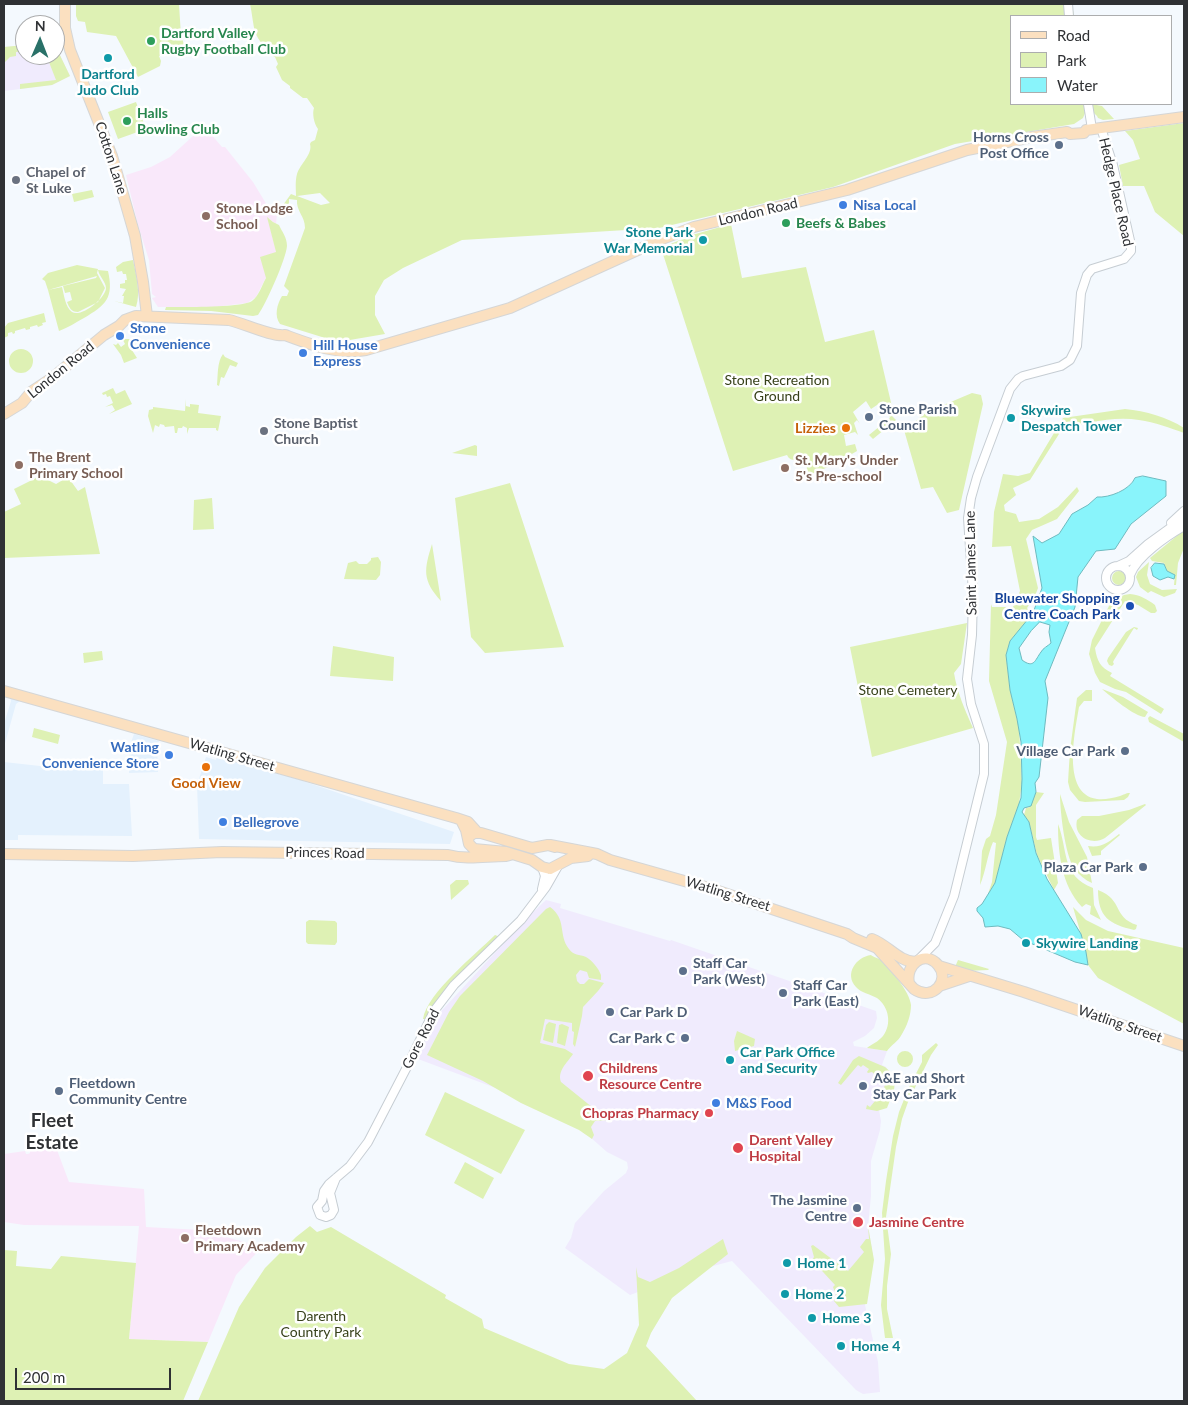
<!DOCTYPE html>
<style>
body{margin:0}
#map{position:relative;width:1188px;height:1405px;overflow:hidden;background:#f4f9fe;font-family:Lato,sans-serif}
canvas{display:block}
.frame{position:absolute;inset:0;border:5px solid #2f3134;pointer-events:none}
.legend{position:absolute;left:1010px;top:15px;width:162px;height:90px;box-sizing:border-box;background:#fff;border:1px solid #acadae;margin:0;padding:6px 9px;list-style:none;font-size:15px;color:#2f3134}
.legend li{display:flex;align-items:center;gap:10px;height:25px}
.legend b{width:25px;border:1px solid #acadae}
.north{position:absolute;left:15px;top:15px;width:50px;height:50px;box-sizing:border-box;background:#fff;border:1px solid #acadae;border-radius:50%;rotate:1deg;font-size:14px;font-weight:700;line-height:20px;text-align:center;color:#2f3134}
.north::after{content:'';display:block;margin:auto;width:18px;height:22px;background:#297168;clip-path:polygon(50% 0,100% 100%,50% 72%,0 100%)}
.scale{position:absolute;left:15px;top:1368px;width:156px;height:22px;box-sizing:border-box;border:2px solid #2f3134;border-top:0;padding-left:6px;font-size:15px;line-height:18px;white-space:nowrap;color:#2f3134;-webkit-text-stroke:4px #fff;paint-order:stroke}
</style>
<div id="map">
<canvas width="1188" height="1405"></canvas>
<div class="frame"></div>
<ul class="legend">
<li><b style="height:6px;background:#fbe0c0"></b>Road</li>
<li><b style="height:14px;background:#def1b4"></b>Park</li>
<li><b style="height:14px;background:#89f4fb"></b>Water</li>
</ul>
<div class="north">N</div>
<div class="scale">200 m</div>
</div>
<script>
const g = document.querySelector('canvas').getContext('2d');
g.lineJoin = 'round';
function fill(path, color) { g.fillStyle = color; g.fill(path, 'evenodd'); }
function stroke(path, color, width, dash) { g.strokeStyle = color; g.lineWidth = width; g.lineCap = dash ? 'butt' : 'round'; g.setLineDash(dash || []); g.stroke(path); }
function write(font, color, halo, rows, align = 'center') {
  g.font = font + ' Lato,sans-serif'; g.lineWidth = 5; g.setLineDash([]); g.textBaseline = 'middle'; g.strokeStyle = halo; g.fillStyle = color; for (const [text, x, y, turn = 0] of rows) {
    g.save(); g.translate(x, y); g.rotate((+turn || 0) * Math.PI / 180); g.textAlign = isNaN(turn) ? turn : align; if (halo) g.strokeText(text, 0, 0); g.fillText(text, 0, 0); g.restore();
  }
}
const built = new Path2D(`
 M10 698 20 701 16 704 4 747V724L11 701Z
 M134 734 159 741 157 747 158 772 129 773V748Z
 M217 756 300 780 454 832 450 844 199 839 197 785 206 757 216 760Z
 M4 762 58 768 59 766 103 767V784H129L132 836 18 835V840H4Z`);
const education = new Path2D(`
 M204 126 222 147H225L253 182 270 210 277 214 276 224 268 218 277 256 256 297 247 303 214 307H158L152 298 156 297 152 294 149 260 138 225 126 175 151 167 170 157Z
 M54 1142 69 1182 144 1189 146 1227 201 1230 262 1247 236 1275 208 1342 129 1339 139 1226 24 1225 4 1222V1154L25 1151 26 1154H28L30 1153V1150L47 1146Z`);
const medical = new Path2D(`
 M25 45V55H55V48L57 49 70 76 52 85 4 91V47Z
 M546 900 561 904 560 908 670 941 671 940 876 1011 877 1018 874 1028 865 1036 853 1042 854 1046 887 1051 882 1065 886 1067 892 1076 879 1110 881 1121 880 1130 871 1161V1196L868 1226 873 1255 865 1305 878 1362 880 1392 863 1394 856 1390 732 1261 698 1270 630 1295 565 1248 571 1238 575 1223 604 1191 626 1173 628 1168 627 1162 607 1152 590 1137 549 1108 418 1059 434 1019 528 917Z`);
const green = new Path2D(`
 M76 4H179L181 36 185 47 167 51 159 56 161 61 160 66 138 77 116 36 87 32 85 22 78 21 76 16Z
 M250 4H1072L1074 16H1012V104H1084L1085 113 1083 118 1074 124 955 144 833 187 659 228 462 240 403 268 384 280 375 296V315L385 334 338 342 280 324C274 316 277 304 282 296H287L289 291 284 286 305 228C305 216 296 211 297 200L289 199C289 214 287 210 277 215L273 213 283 205 291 194 296 196C296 189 295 181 297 174 300 164 313 154 310 144L311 142 315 140 318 129C314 124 312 113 314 108L307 98H303L290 88V86L282 80 276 67 278 64 275 57C269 55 257 38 255 32 253 24 252 13 250 4ZM320 193 330 203 321 205 297 196Z
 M25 45V55H55V48L57 49 70 76 52 85 20 89V84L56 80 47 57 25 59 24 51 16 52V56L10 57 4 63V47Z
 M136 102 146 129 118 139 108 112Z
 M1091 104 1102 106 1114 119 1103 120 1098 118 1097 116 1094 113Z
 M1184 123V236L1155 212 1144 186H1123L1119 165 1140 159 1133 140 1125 131Z
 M92 190 94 197 74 202 72 194Z
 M267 217 273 222 279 225C282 232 287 237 287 246 286 259 266 304 258 315L253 316 211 311 165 310 166 307C181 307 242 308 252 301 259 296 262 285 266 278L260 257 276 252Z
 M731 224 742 278 806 267 825 342 874 330 893 411 892 416 896 420 873 439 869 435 890 418 884 404 880 403 871 409 866 401 853 412 860 424 857 420 854 423 858 435 855 432 844 435 846 446 855 444 857 451 833 465 809 475 804 459C797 460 790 462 787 455L733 471 661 248 692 235Z
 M133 260C136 274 141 293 136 307L114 301 123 303 124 296H122L126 289 120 288V284L125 283V280H127L126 274H123L122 271 117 272 116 267 123 262Z
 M77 265 98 269 97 273 105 288 98 302 78 312C71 312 69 307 67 302L72 300 70 292 65 293 63 286 96 278 97 276 48 290 45 281 42 279 48 273Z
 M98 270 108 271C114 298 106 305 84 318 75 323 69 327 59 331L48 290 62 287C64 294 65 307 72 312 81 318 106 298 106 288 106 282 99 276 98 270Z
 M44 313 46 322 42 323 43 325 38 327 37 325 30 327V329L26 330 25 328 15 331V333L13 334 12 332 8 333V336L4 338V328L8 323Z
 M121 336 124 339H130L132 345 130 347 137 358 124 363 121 355 113 344 116 345 118 343 121 347 125 344Z
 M9 361a12 12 0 1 1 24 0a12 12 0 1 1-24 0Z
 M223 354 225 357 238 363 236 367 230 365 224 378 221 377 219 386 217 385C218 375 217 362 223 354Z
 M113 388 116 394 125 390 132 404 109 414 115 410 112 405 105 407 113 403 110 396 107 397 106 394 103 395 102 393Z
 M972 393 981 395 983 404 959 510 947 513 933 487 921 489 904 430 927 412Z
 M186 399V406L190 407V404L199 405 198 413 221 416 218 431 216 430V428H189L187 434V428L183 426 182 428H178L177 433H175L174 426 165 427 164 425 160 424 159 427 155 425 153 433 148 416 149 410 153 409V407L185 411Z
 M1125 409C1146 411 1167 417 1184 428V433C1170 428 1155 422 1139 420 1113 416 1084 423 1059 431V434L1030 480 1013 488 1016 495 1004 505 1005 511 1016 514 1019 522 1039 519 1058 507 1077 487 1079 491 1057 519 1032 530 1026 539 1038 588 1035 596 1027 608 1031 616 1010 641 1006 655 1010 690 1019 728 1022 783 1019 804 1007 837 995 883 988 894 992 882 996 843 993 842C987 856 986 871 980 885L982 851 986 839 990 836 996 815 1007 742 989 681 991 604 992 607H1013L1020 591 1011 546 992 547 994 512 1003 474 1018 476 1030 473 1063 418Z
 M475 445 477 446V456L452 453Z
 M40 476 56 484 68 477 78 491 85 487 100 554 4 558V512L21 504 14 489Z
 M510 483 564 647 485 653 471 637 455 498Z
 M212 498 214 529 193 530 194 500Z
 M1184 530V548L1178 563 1176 585H1174L1175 574 1174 575 1167 571 1164 563 1152 561 1150 558Z
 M432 544 441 601C422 580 424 570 432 544Z
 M378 557 381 562 380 575 376 580 344 579 348 563 356 561 359 564H367L371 560V558Z
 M1149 562 1147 575 1150 584 1162 590 1177 589 1175 593 1164 597 1151 591 1148 593 1140 587 1136 577 1138 572Z
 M1112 578a7 7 0 1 1 14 0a7 7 0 1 1-14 0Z
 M1130 594C1140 595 1147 599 1155 605L1157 611 1155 613H1151L1138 605 1125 601 1095 648C1097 661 1100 667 1112 673L1110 676 1164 709 1161 714 1126 692 1115 689 1100 682 1095 673 1089 654 1092 640 1111 602 1124 595Z
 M967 623 961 664 954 673C957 692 965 710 973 728L872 757 850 647Z
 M1134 627 1138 628 1137 630 1134 628 1114 660 1113 662 1114 664 1112 666 1109 665 1107 661 1108 658 1126 632Z
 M333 646 394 657 393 681 330 676Z
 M102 651 103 660 84 663 83 653Z
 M1102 689 1123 697 1148 712 1145 717C1135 717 1110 696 1102 689Z
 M1086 690H1092V701H1084L1079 707C1075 731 1061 794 1097 799 1104 800 1113 798 1120 796 1124 795 1125 793 1130 793L1128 797 1124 800 1085 802 1079 801 1070 790 1068 782 1070 750 1077 698Z
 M1150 716 1184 734V742L1149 722 1148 718Z
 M34 728 60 735 58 744 32 737Z
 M1036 792 1044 793 1036 805V837L1037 840 1051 838 1058 883 1054 890 1037 855 1029 822 1024 815 1026 808 1030 807Z
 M1060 794 1069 822 1087 857 1092 883C1085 880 1079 875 1074 868 1065 855 1060 811 1060 794Z
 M1145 804 1146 805 1105 838C1092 846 1073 837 1077 820L1082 816H1099L1129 810Z
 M1058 824C1068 849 1061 876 1093 888L1094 905 1101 920 1090 914 1091 906 1086 904 1082 907C1061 885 1058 852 1058 824Z
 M1119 834 1120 835 1101 851V855L1092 856 1088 846C1102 848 1109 842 1119 834Z
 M456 880H468L469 884 451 900 450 885Z
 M1098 890C1124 900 1112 917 1137 925L1136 929 1134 930C1109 924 1098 917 1098 890Z
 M550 907C567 919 558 935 569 949 574 956 579 954 586 957 592 960 599 969 601 975V980L589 978 587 972 580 970 576 975 577 981 580 984H584L589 979 604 983 598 991 583 1007 582 1016 575 1047 573 1044 574 1032 572 1031V1023L545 1019 540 1043 565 1049 573 1054C567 1063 557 1071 561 1082L608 1120 595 1121 591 1127 594 1135 592 1139 579 1130 521 1103 483 1081 427 1055 449 1012 460 996 546 909Z
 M1073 907 1086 920 1108 931 1184 948V1024L1098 978 1088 965 1086 952Z
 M309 920 335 921 337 923V942L335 945 308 944 306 942V922Z
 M495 935 500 937 432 1008 426 1019H423C427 993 476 954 495 935Z
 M871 955C873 957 878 958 881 960 890 968 910 992 911 1005 911 1015 907 1026 902 1034 898 1042 891 1045 887 1051L867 1048C872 1044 878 1042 883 1036 892 1024 889 1007 877 998 870 994 861 993 856 987 844 974 856 957 871 955Z
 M958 960 989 969 988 970 966 971 955 967Z
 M549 1022 556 1024 553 1043 543 1040 546 1025Z
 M562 1024 569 1027 565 1046 557 1043 559 1025Z
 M737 1031 755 1039 754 1046 735 1051 734 1041Z
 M936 1043 938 1045 931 1055 908 1102 902 1119 896 1147 886 1217 891 1254 887 1286V1309L893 1338H885L881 1305 885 1259 882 1213 886 1181 893 1136 899 1112 909 1087 922 1062V1055Z
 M897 1059a8 8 0 1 1 16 0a8 8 0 1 1-16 0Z
 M859 1056 885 1067 894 1075 895 1081 894 1090 887 1108 877 1111 866 1109 867 1105 870 1107 885 1089 884 1087 886 1084 872 1072 868 1073 867 1072 869 1069 863 1065 861 1067 858 1065 841 1085 838 1083 853 1060Z
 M445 1092 525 1130 501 1174 425 1135Z
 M465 1162 494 1178 483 1199 454 1183Z
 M310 1226 317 1232 331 1227 446 1295 445 1298 482 1319 484 1328 569 1364 604 1369 627 1353 639 1325 636 1267 638 1277 650 1282 679 1268 723 1239 728 1254 672 1298 651 1333 646 1346 697 1401H198L239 1307 265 1268 296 1237Z
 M868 1226 874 1260 867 1304 839 1307 834 1301 836 1295 833 1287 835 1285 812 1260 814 1257 811 1246 813 1245 848 1271 864 1252 860 1247 866 1239H869Z
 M4 1250 17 1251 16 1266 51 1269 61 1256 136 1263 129 1339 208 1342 183 1401H4Z`);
const water = new Path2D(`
 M1143 476 1166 481V496L1131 524 1115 549 1096 551 1078 577 1075 607 1045 681 1048 698 1039 777 1035 783 1036 792 1031 806 1024 808 1022 812 1029 822 1036 853 1047 879 1081 934 1086 952 1088 965 1075 962 1023 940 1010 929 998 926 985 927 983 918 977 911V908L982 904 995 883 1007 837 1021 798 1022 779 1021 742 1017 719 1010 690 1006 655 1010 641 1033 613 1042 588 1033 536 1042 543 1059 534 1072 514 1088 505 1097 497C1109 498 1130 490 1135 478ZM1040 622 1050 625 1049 632 1051 643C1048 646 1043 648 1041 652 1035 660 1034 669 1022 660L1019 648 1031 631Z
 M1155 563 1164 564 1167 571 1175 575 1174 579 1168 577 1160 580 1153 576 1151 568Z`);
const minor = new Path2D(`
 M1068 4 1069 16
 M1088 104 1092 129
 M1171 523 1184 511
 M1118 566 1129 561 1148 544 1184 518
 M1106 578a12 12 0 1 1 24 0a12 12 0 1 1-24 0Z
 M1130 575C1137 556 1167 536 1184 526
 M542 889 545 876 542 867
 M919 959 935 943 954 896 984 774V744L971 704 967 679 972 635 973 593 968 518 971 498 977 477 1010 389 1018 379 1023 376 1061 366 1070 360 1077 346 1081 293 1087 275 1092 269 1124 259 1131 251V245L1113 165 1101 128
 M336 1178 330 1193 334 1210 331 1215 326 1217 320 1215 317 1207 322 1201 324 1191 329 1184 350 1166 368 1142 407 1067 434 1011 454 985 521 920 546 887 558 866`);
const major = new Path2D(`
 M65 4V28L70 50 112 156 135 236 143 282 147 316
 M4 414 22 403 31 392 52 378 104 335 119 326 125 320 136 316 229 320C243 323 272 337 285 335 312 345 337 355 366 350L510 308 662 239 694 227 847 190 967 150 1032 137 1067 132 1070 134 1084 133 1086 130 1184 117
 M4 691 456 818 468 822 477 832
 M461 820 466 830 469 844 474 849 506 852 532 860 542 867 550 869 571 858 588 856
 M471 835 474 833H481L532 848 548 845 555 847
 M550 845 597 854 610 860 709 888 847 934 853 938 877 948 914 989C933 1002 951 980 938 965 924 949 905 965 909 983
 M4 854 133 856 222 852 448 855C468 860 486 856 506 856L510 855
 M872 939C888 945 899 962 916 962
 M939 966 1024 992 1184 1046
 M939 986 969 976`);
const markers = [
 [151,41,5,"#2e9e5b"],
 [108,58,5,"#0f9aa8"],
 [127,121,5,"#2e9e5b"],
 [1059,145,5,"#5c6f8a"],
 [16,180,5,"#6b7280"],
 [843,205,5,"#3f7fe0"],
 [206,216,5,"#8d6e63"],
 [786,223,5,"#2e9e5b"],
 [703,240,5,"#0f9aa8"],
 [120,336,5,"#3f7fe0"],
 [303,353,5,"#3f7fe0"],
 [869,417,5,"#5c6f8a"],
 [1011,418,5,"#0f9aa8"],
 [846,428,5,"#e8710a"],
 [264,431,5,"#6b7280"],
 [19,465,5,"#8d6e63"],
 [785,468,5,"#8d6e63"],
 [1130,606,5,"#1a4fb4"],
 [1125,751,5,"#5c6f8a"],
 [169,755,5,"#3f7fe0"],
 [206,767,5,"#e8710a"],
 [223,822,5,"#3f7fe0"],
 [1143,867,5,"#5c6f8a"],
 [1026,943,5,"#0f9aa8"],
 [683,971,5,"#5c6f8a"],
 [783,993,5,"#5c6f8a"],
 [610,1012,5,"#5c6f8a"],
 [685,1038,5,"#5c6f8a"],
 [730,1060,5,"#0f9aa8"],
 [588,1076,6,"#e0444e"],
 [863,1086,5,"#5c6f8a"],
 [59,1091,5,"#5c6f8a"],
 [716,1103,5,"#3f7fe0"],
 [709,1113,5,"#e0444e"],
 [738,1148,6,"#e0444e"],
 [857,1208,5,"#5c6f8a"],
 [858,1222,6,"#e0444e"],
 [185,1238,5,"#8d6e63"],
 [787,1263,5,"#0f9aa8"],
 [785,1294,5,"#0f9aa8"],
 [812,1318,5,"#0f9aa8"],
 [841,1346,5,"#0f9aa8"]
];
const leisureNames = [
 ["Dartford Valley",161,33],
 ["Rugby Football Club",161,49],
 ["Halls",137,113],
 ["Bowling Club",137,129],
 ["Beefs & Babes",796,223]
];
const cultureNames = [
 ["Dartford",108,74,"center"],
 ["Judo Club",108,90,"center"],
 ["Stone Park",693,232,"right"],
 ["War Memorial",693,248,"right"],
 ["Skywire",1021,410],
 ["Despatch Tower",1021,426],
 ["Skywire Landing",1036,943],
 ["Car Park Office",740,1052],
 ["and Security",740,1068],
 ["Home 1",797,1263],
 ["Home 2",795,1294],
 ["Home 3",822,1318],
 ["Home 4",851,1346]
];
const serviceNames = [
 ["Horns Cross",1049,137,"right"],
 ["Post Office",1049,153,"right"],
 ["Stone Parish",879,409],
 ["Council",879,425],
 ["Village Car Park",1115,751,"right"],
 ["Plaza Car Park",1133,867,"right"],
 ["Staff Car",693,963],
 ["Park (West)",693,979],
 ["Staff Car",793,985],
 ["Park (East)",793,1001],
 ["Car Park D",620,1012],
 ["Car Park C",675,1038,"right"],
 ["A&E and Short",873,1078],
 ["Stay Car Park",873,1094],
 ["Fleetdown",69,1083],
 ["Community Centre",69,1099],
 ["The Jasmine",847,1200,"right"],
 ["Centre",847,1216,"right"]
];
const streetNames = [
 ["Cotton Lane",111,158,72],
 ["Hedge Place Road",1116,192,77],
 ["London Road",758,212,-13],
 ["London Road",61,370,-39],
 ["Saint James Lane",971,563,-91],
 ["Watling Street",232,755,16],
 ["Princes Road",325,853,1],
 ["Watling Street",728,894,17],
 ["Watling Street",1120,1024,19],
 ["Gore Road",421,1039,-63]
];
const worshipNames = [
 ["Chapel of",26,172],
 ["St Luke",26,188],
 ["Stone Baptist",274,423],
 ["Church",274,439]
];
const shopNames = [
 ["Nisa Local",853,205],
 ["Stone",130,328],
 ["Convenience",130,344],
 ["Hill House",313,345],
 ["Express",313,361],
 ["Watling",159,747,"right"],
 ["Convenience Store",159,763,"right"],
 ["Bellegrove",233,822],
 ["M&S Food",726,1103]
];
const educationNames = [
 ["Stone Lodge",216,208],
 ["School",216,224],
 ["The Brent",29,457],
 ["Primary School",29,473],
 ["St. Mary's Under",795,460],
 ["5's Pre-school",795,476],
 ["Fleetdown",195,1230],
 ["Primary Academy",195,1246]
];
const parkNames = [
 ["Stone Recreation",777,380],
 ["Ground",777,396],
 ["Stone Cemetery",908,690],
 ["Darenth",321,1316],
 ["Country Park",321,1332]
];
const foodNames = [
 ["Lizzies",836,428],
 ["Good View",206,783,"center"]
];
const transitNames = [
 ["Bluewater Shopping",1120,598],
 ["Centre Coach Park",1120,614]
];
const healthNames = [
 ["Childrens",599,1068],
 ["Resource Centre",599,1084],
 ["Chopras Pharmacy",699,1113,"right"],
 ["Darent Valley",749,1140],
 ["Hospital",749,1156],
 ["Jasmine Centre",869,1222]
];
const districtNames = [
 ["Fleet",52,1121],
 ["Estate",52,1143]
];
fill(built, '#e4f1fd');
fill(education, '#f9e8fa');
fill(medical, '#f0ebfd');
fill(green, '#def1b4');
fill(water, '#89f4fb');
stroke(water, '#6ebabf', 1);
stroke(minor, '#c6cdd3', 10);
stroke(major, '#d5d6d6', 12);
stroke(minor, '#fff', 8);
stroke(major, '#fbe0c0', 10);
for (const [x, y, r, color] of markers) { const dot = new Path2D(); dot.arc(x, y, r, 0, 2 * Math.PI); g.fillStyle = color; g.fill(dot); stroke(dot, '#fff', 2); }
write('bold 14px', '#27864d', '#fff', leisureNames, 'left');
write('bold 14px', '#0d838f', '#fff', cultureNames, 'left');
write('bold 14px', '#4e5e75', '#fff', serviceNames, 'left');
write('14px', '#2f3134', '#fff', streetNames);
write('bold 14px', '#5b616d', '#fff', worshipNames, 'left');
write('bold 14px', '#366cbe', '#fff', shopNames, 'left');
write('bold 14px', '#785e54', '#fff', educationNames, 'left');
write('14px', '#37411a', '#fff', parkNames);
write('bold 14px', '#c56008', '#fff', foodNames, 'right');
write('bold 14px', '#164399', '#fff', transitNames, 'right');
write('bold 14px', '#be3a42', '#fff', healthNames, 'left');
write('bold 19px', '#2f3134', '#fff', districtNames);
</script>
